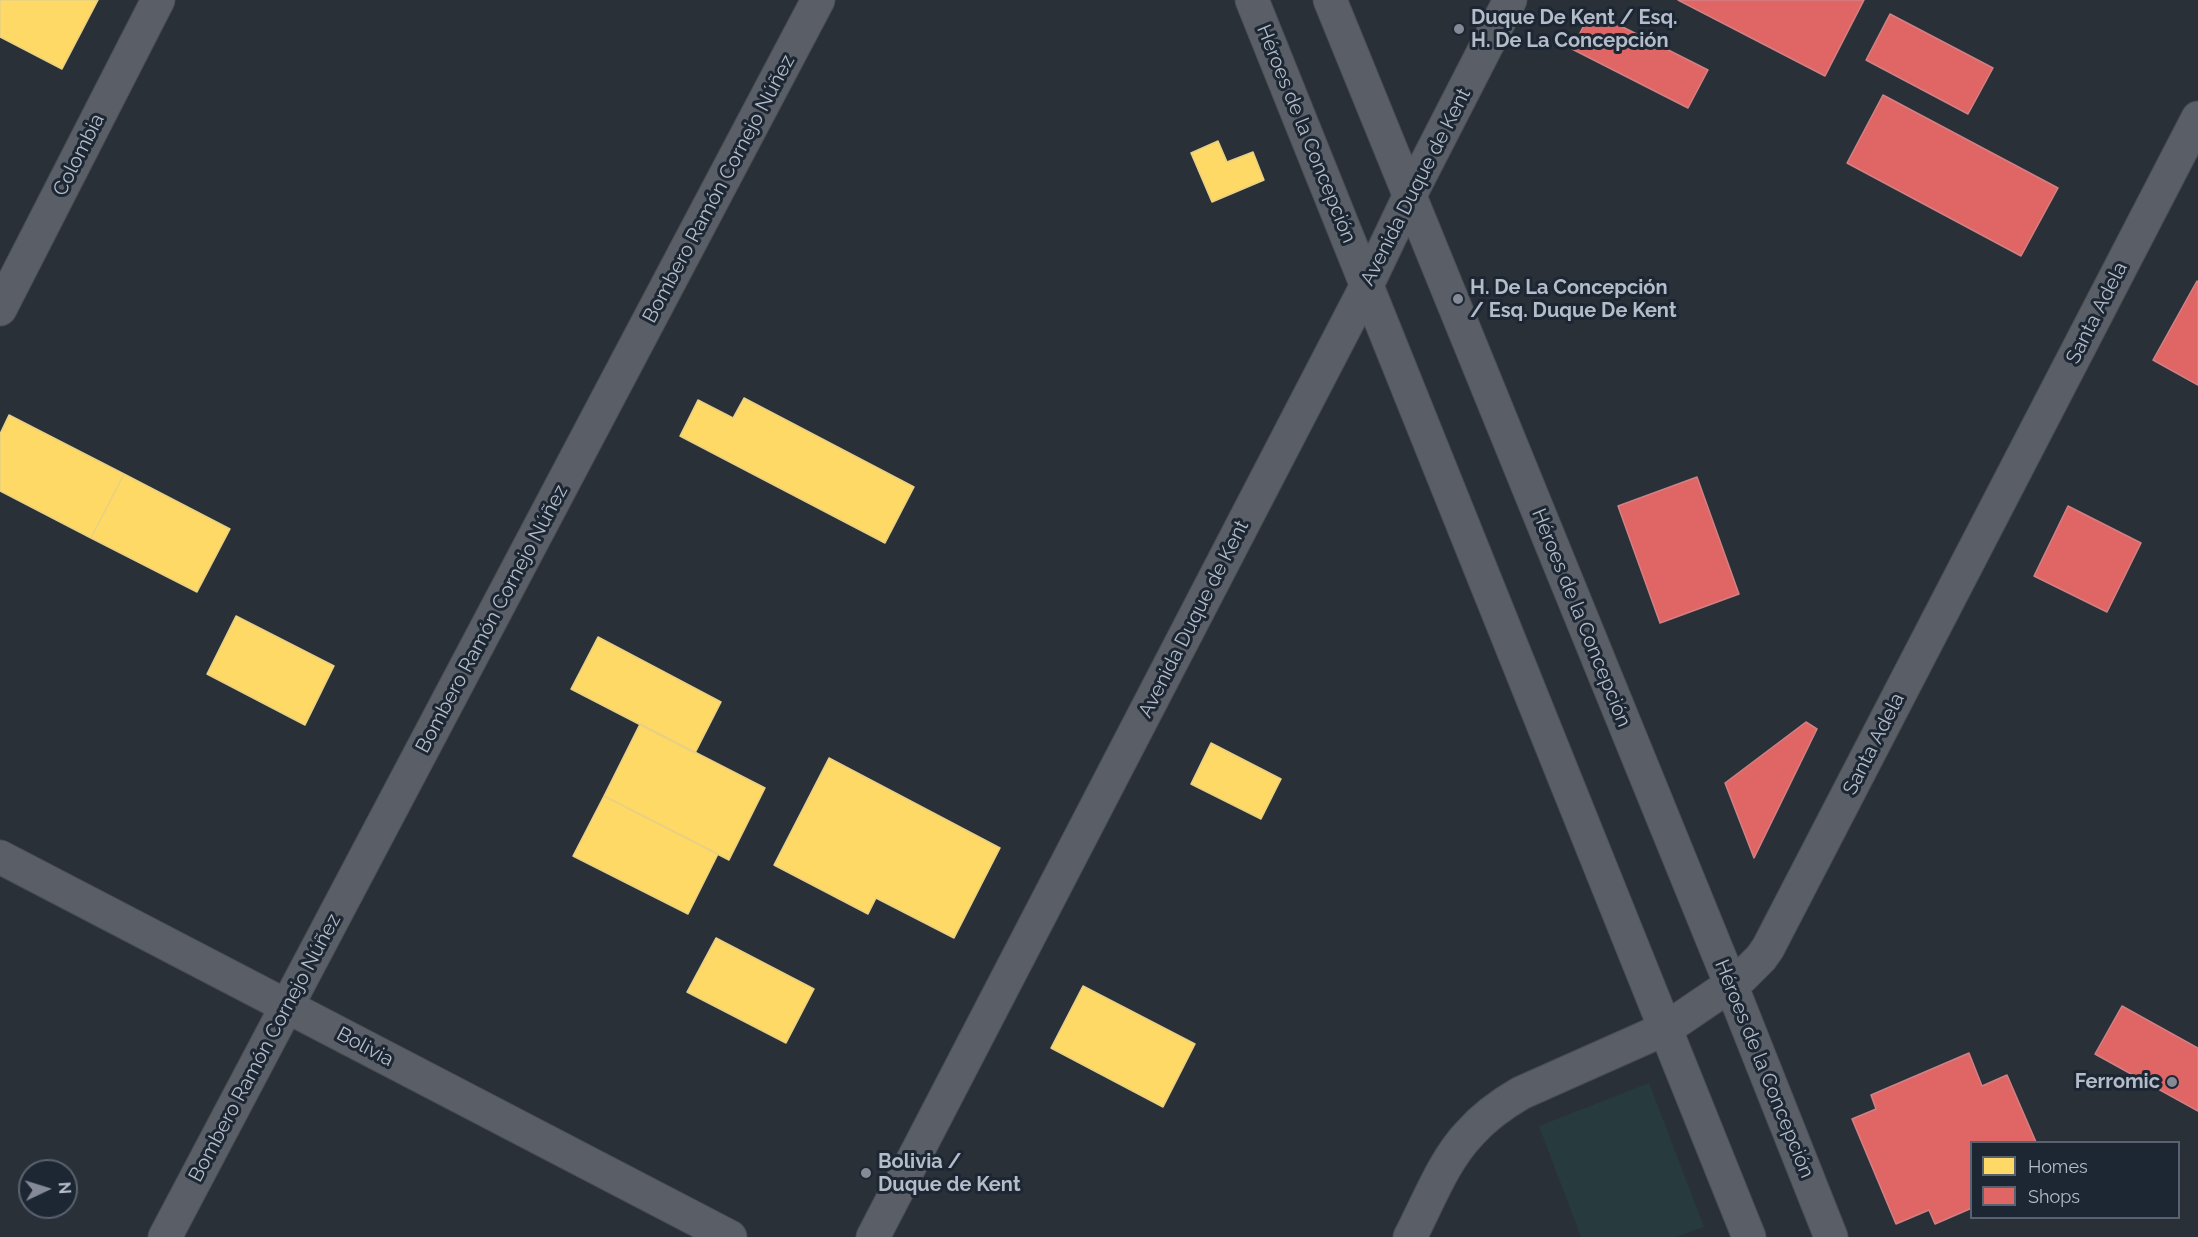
<!DOCTYPE html>
<meta charset="utf-8">
<style>
body{margin:0}
#map{position:relative;width:2198px;height:1237px;overflow:hidden;background:#2a3038;font-family:Raleway,sans-serif}
canvas{display:block}
.legend{position:absolute;left:1970px;top:1141px;width:210px;height:78px;box-sizing:border-box;background:#1d2633;border:2px solid #59626f;margin:0;padding:8px 10px;list-style:none;font-size:18px;color:#b4bcc9}
.legend li{display:flex;align-items:center;gap:12px;height:30px}
.legend b{width:30px;border:2px solid #59626f}
.north{position:absolute;left:18px;top:1159px;width:60px;height:60px;box-sizing:border-box;background:#1d2633;border:2px solid #59626f;border-radius:50%;rotate:86deg;font-size:16px;font-weight:700;line-height:24px;text-align:center;color:#b4bcc9}
.north::after{content:'';display:block;margin:auto;width:21px;height:27px;background:#848b96;clip-path:polygon(50% 0,100% 100%,50% 72%,0 100%)}
</style>
<div id="map">
<canvas width="2198" height="1237"></canvas>
<ul class="legend">
<li><b style="height:16px;background:#ffd966"></b>Homes</li>
<li><b style="height:16px;background:#e06666"></b>Shops</li>
</ul>
<div class="north">N</div>
</div>
<script>
const g = document.querySelector('canvas').getContext('2d');
g.lineJoin = 'round';
function fill(path, color) { g.fillStyle = color; g.fill(path, 'evenodd'); }
function stroke(path, color, width, dash) { g.strokeStyle = color; g.lineWidth = width; g.lineCap = dash ? 'butt' : 'round'; g.setLineDash(dash || []); g.stroke(path); }
function write(font, color, halo, rows, align = 'center') {
  g.font = font + ' Raleway,sans-serif'; g.lineWidth = 6; g.setLineDash([]); g.textBaseline = 'middle'; g.strokeStyle = halo; g.fillStyle = color; for (const [text, x, y, turn = 0] of rows) {
    g.save(); g.translate(x, y); g.rotate((+turn || 0) * Math.PI / 180); g.textAlign = isNaN(turn) ? turn : align; if (halo) g.strokeText(text, 0, 0); g.fillText(text, 0, 0); g.restore();
  }
}
const green = new Path2D(`
 M1649 1083 1704 1227 1676 1237H1581L1539 1126Z`);
const homes = new Path2D(`
 M0 0H98L62 69 0 37Z
 M1218 141 1227 162 1253 152 1264 180 1212 202 1191 153Z
 M744 398 914 487 885 543 680 436 698 400 733 418Z
 M9 415 124 474 91 538 0 491V434Z
 M124 474 230 529 197 592 91 538Z
 M236 616 334 666 305 725 207 674Z
 M598 637 721 702 695 753 571 689Z
 M640 724 765 788 729 860 604 796Z
 M1211 743 1281 779 1261 819 1191 784Z
 M829 758 1000 848 954 938 876 898 868 914 774 865Z
 M604 796 718 854 688 914 573 856Z
 M716 938 814 989 786 1043 687 992Z
 M1083 986 1195 1044 1163 1107 1051 1048Z`);
const shops = new Path2D(`
 M1678 0H1864L1825 76Z
 M1591 11 1708 70 1688 108 1572 49Z
 M1890 14 1993 68 1968 114 1866 60Z
 M1883 95 2058 188 2021 256 1847 163Z
 M2197 281 2198 282V385L2153 360Z
 M1697 477 1739 594 1660 623 1618 506Z
 M2068 506 2141 543 2107 612 2034 576Z
 M1806 722 1817 729 1754 858 1725 783Z
 M2122 1006 2198 1048V1111L2095 1054Z
 M1969 1053 1982 1086 2007 1075 2036 1142H1972V1208L1935 1224 1929 1210 1896 1224 1852 1119 1876 1109 1871 1095Z`);
const minor = new Path2D(`
 M1252 0 1749 1237
 M1330 0 1731 985 1831 1237
 M0 309 158 0
 M0 857 730 1237
 M165 1237 818 0
 M873 1237 1367 285 1409 197 1510 0
 M1410 1237C1428 1203 1443 1161 1470 1133 1485 1116 1502 1104 1521 1093L1667 1028 1742 977 1761 958 1768 948 2198 118`);
const markers = [
 [1459,29,6,"#848b96"],
 [1458,299,6,"#848b96"],
 [2172,1082,6,"#848b96"],
 [866,1173,6,"#848b96"]
];
const poiNames = [
 ["Duque De Kent / Esq.",1471,18],
 ["H. De La Concepción",1471,41],
 ["H. De La Concepción",1470,288],
 ["/ Esq. Duque De Kent",1470,311],
 ["Ferromic",2160,1082,"right"],
 ["Bolivia /",878,1162],
 ["Duque de Kent",878,1185]
];
const streetNames = [
 ["Héroes de la Concepción",1306,134,68],
 ["Colombia",79,155,-63],
 ["Avenida Duque de Kent",1416,187,-63],
 ["Bombero Ramón Cornejo Núñez",719,189,-62],
 ["Santa Adela",2097,313,-63],
 ["Héroes de la Concepción",1581,618,68],
 ["Bombero Ramón Cornejo Núñez",492,619,-62],
 ["Avenida Duque de Kent",1194,619,-63],
 ["Santa Adela",1874,744,-63],
 ["Bolivia",365,1047,28],
 ["Bombero Ramón Cornejo Núñez",265,1048,-62],
 ["Héroes de la Concepción",1764,1069,68]
];
fill(green, '#273a3e');
fill(homes, '#ffd966');
stroke(homes, '#e8d084', 1.5);
fill(shops, '#e06666');
stroke(shops, '#d38084', 1.5);
stroke(minor, '#484c53', 35);
stroke(minor, '#5a5e66', 33);
for (const [x, y, r, color] of markers) { const dot = new Path2D(); dot.arc(x, y, r, 0, 2 * Math.PI); g.fillStyle = color; g.fill(dot); stroke(dot, '#1d2633', 2); }
write('bold 20px', '#b4bcc9', '#1d2633', poiNames, 'left');
write('20px', '#b4bcc9', '#1d2633', streetNames);
</script>
